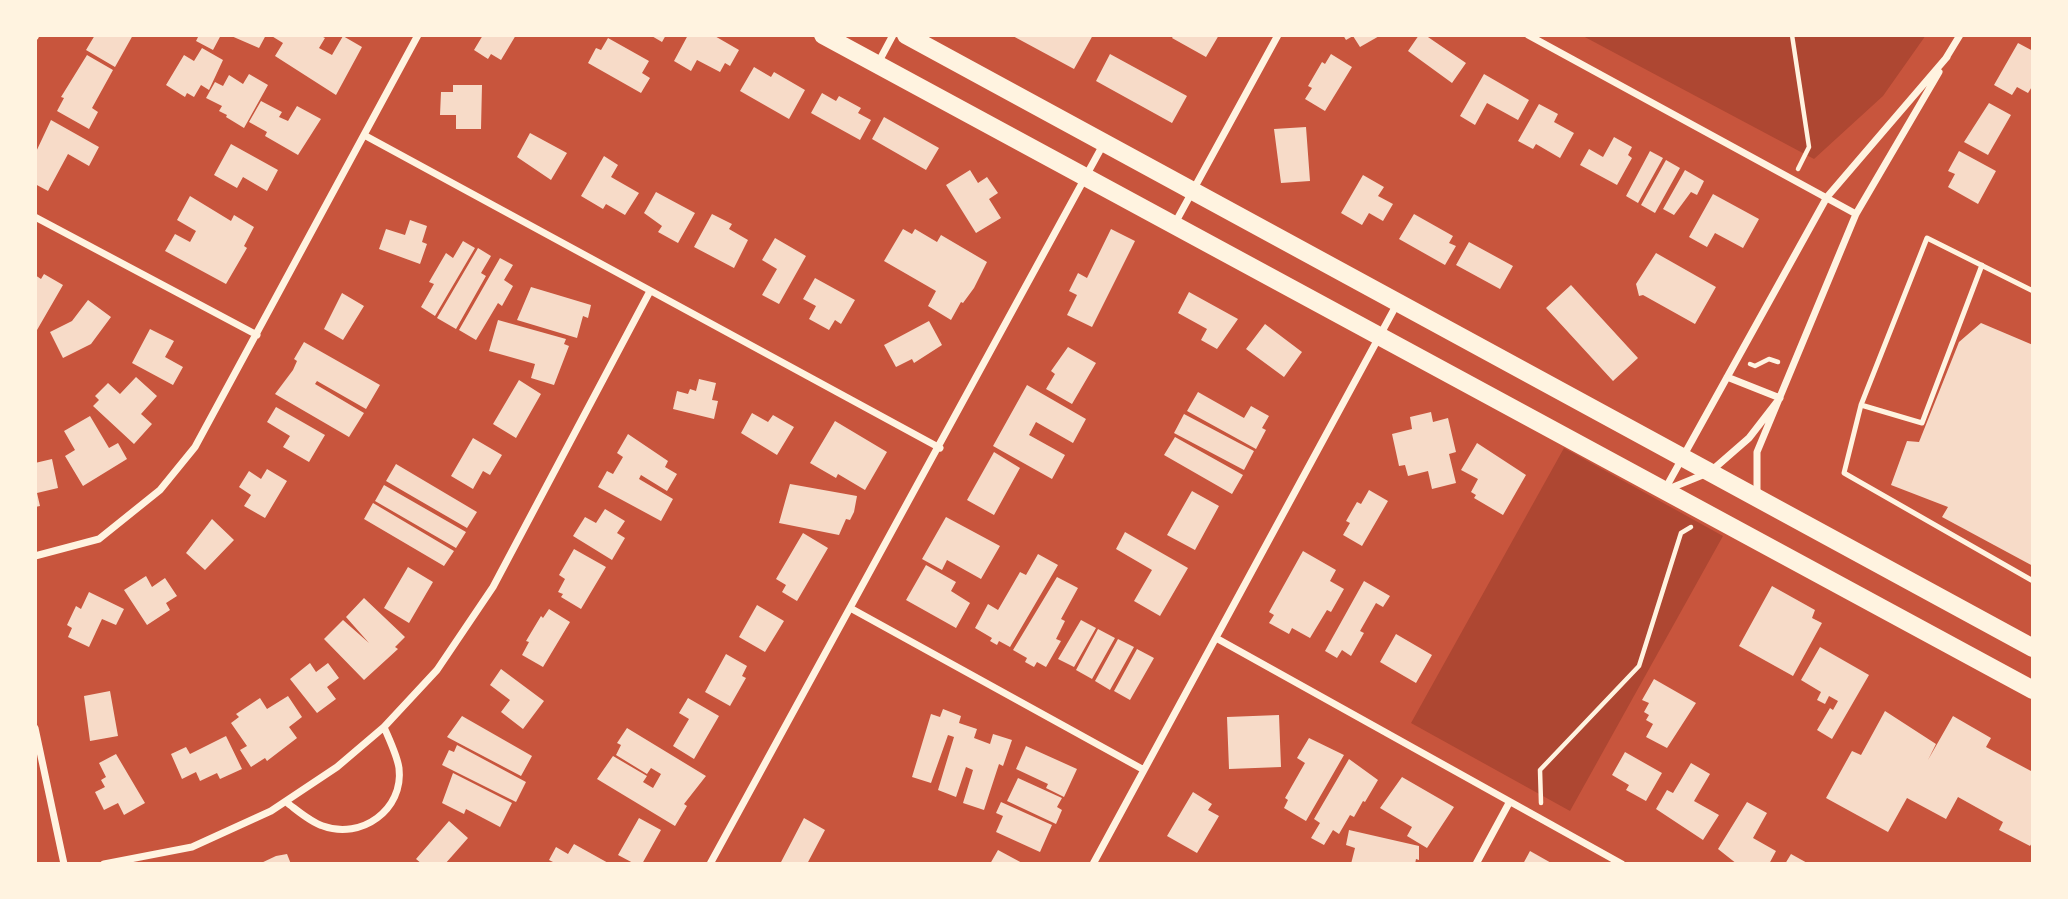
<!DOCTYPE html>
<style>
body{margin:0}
#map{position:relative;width:2068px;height:899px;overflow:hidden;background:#c8553d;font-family:Arial,sans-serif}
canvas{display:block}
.frame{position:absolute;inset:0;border:37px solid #fff3e0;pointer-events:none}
</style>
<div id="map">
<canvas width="2068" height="899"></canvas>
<div class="frame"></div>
</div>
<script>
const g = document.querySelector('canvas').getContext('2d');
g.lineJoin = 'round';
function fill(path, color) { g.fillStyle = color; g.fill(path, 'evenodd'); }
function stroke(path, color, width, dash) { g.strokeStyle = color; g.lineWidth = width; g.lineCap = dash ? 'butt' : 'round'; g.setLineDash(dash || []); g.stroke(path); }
const green = new Path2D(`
 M1581 35H1926L1883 96 1814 159Z
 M1564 448 1723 536 1570 811 1411 723Z`);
const building = new Path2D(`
 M95 35H133L115 67 86 50Z
 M199 35H221L213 50 196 41Z
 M229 35H266L259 48Z
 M270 35H319L325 38 319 48 332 55 343 36 362 47 336 95 275 56 283 43Z
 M483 35H516L501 60 491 54 488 59 474 50Z
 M650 35H666L662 42Z
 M688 35H713L739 50 730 66 725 63 720 72 697 60 691 71 674 61Z
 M1011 35H1093L1074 69Z
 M1174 35H1219L1206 57 1172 38Z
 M1343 35H1381L1360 47 1353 36 1346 40Z
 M1419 35H1425L1466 63 1452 83 1408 51Z
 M608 38 649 61 642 73 650 78 641 93 588 63 596 48 601 50Z
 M2018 43 2033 51V85L2028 93 2017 87 2012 95 1994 85Z
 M202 48 223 60 209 90 201 85 194 97 187 93 185 97 166 85 184 55 194 61Z
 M1110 54 1187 96 1172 123 1096 81Z
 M1331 54 1352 67 1325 111 1305 99 1312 88 1308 86 1322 62 1325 64Z
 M87 55 113 70 92 108 98 112 89 129 57 111 64 98 61 97Z
 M754 67 771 77 774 72 805 90 789 119 740 91Z
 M249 74 268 85 244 128 226 117 227 115 219 111 222 106 206 98 215 82 223 86 229 75 243 84Z
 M1484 74 1529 100 1518 120 1487 103 1475 125 1460 116Z
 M453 85H482L481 129H456V115H440L441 92H453Z
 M822 93 836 101 839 96 861 108 858 113 871 120 860 140 811 113Z
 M261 101 282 112 279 117 288 121 297 106 321 119 298 155 265 136 267 132 249 122Z
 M1989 103 2011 115 1988 155 1964 142Z
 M1539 104 1558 114 1554 122 1574 133 1560 158 1536 144 1533 149 1518 141Z
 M884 117 939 148 926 170 872 139Z
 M51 120 99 147 89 166 68 154 48 191 35 184V154Z
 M1306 127 1310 181 1281 183 1274 129Z
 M530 133 567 153 551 180 517 157Z
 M1614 137 1632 147 1628 155 1632 158 1617 185 1580 165 1589 149 1603 157Z
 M231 144 278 170 267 191 243 177 237 188 214 175Z
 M1650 151 1663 158 1638 203 1626 196Z
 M1959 151 1996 171 1978 204 1948 187 1955 174 1948 171Z
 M604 156 618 165 611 177 639 193 625 215 606 204 603 209 581 196Z
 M1666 160 1680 168 1655 213 1641 205Z
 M970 170 978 183 987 177 998 193 989 199 1001 218 976 233 946 185Z
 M1685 170 1704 181 1697 195 1691 192 1674 215 1663 209Z
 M1363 175 1384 187 1378 196 1393 204 1383 221 1369 213 1362 225 1341 213Z
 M656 192 695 213 678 243 658 232 662 226 644 213Z
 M1713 194 1759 219 1743 248 1715 233 1707 247 1689 237Z
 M190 196 231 221 234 215 254 227 244 246 247 248 226 284 165 251 175 234 190 242 196 231 177 220Z
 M712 214 732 224 729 229 748 240 734 268 694 247Z
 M1414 214 1453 236 1449 243 1456 246 1445 265 1399 239Z
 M410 220 427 226 422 242 427 244 420 264 379 249 386 229 405 235Z
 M903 229 912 234 915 229 937 242 941 235 987 262 974 288 963 303 961 302 951 320 928 306 936 291 884 261Z
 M1111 229 1135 241 1092 327 1067 315 1077 295 1069 291 1078 273 1087 278Z
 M775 238 806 256 779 304 762 295 777 269 762 260Z
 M463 241 475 248 435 316 421 307 434 284 429 282 446 253 453 258Z
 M1469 242 1513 266 1500 289 1456 265Z
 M478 248 491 256 481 273 486 276 456 329 437 318Z
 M1656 253 1716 287 1695 324 1643 295 1639 296 1636 284Z
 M500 258 513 265 504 280 513 286 502 306 498 303 476 340 459 330Z
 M44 274 63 285 37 330 35 275 41 279Z
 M815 278 855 300 841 324 835 320 829 330 809 319 816 306 803 299Z
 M1571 285 1638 358 1613 381 1546 308Z
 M531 287 591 305 588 318 583 316 577 338 517 320Z
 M1189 292 1238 319 1217 349 1201 340 1207 329 1178 313Z
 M342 293 364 306 343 340 324 329Z
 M88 300 111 317 91 344 63 358 50 332 72 321Z
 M498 320 566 339 564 344 569 346 554 385 531 378 535 364 489 351Z
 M929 321 942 345 914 363 912 359 896 367 884 345Z
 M1981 323 2033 345V566L1942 517 1948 507 1891 485 1907 441 1919 442 1959 342Z
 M1265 324 1302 352 1284 377 1246 349Z
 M150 329 174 341 165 357 183 367 173 385 132 363Z
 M304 342 380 385 366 409 317 381 315 384 364 413 349 437 275 394 293 370 297 361 294 359Z
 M1068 347 1096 363 1072 404 1046 389 1055 374 1051 371Z
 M136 377 157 396 141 414 152 424 134 444 93 406 99 400 95 396 108 383 120 394Z
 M699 379 716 383 712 400 718 401 714 419 673 409 677 391 688 394 690 389 696 391Z
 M519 380 541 394 516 438 493 424Z
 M1027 385 1086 419 1073 443 1036 422 1029 435 1065 455 1052 479 993 446Z
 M1198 392 1244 418 1251 406 1269 416 1262 428 1266 430 1256 449 1187 411Z
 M276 407 325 435 309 462 283 447 290 436 267 422Z
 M1431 412 1433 422 1448 418 1456 452 1449 454 1456 483 1432 489 1428 471 1408 476 1405 465 1399 466 1392 434 1412 429 1410 417Z
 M752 413 768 422 773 415 794 427 777 455 741 433Z
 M1184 414 1254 451 1244 470 1174 433Z
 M90 416 109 448 118 443 127 459 83 486 65 456 75 450 64 431Z
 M835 421 887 452 865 490 838 474 836 478 810 463Z
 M628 434 668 461 665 467 677 474 667 491 641 475 639 479 673 499 661 521 598 487 607 471 613 474 623 457 617 453Z
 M1175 437 1243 475 1232 494 1164 455Z
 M473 438 502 455 490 475 483 471 473 489 451 476Z
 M1477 443 1526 475 1503 515 1474 498 1476 495 1471 492 1478 479 1461 470Z
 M994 452 1020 468 994 515 967 500Z
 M52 459 58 488 37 493 40 506 35 507V463Z
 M396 464 477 512 467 528 386 481Z
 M267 469 287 481 265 518 244 506 251 495 239 487 249 471 261 479Z
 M790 484 857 496 854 512 850 520 846 519 839 535 779 523Z
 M384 485 466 532 456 548 375 501Z
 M1369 490 1388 501 1362 546 1343 535 1350 523 1346 521 1357 502 1361 504Z
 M1192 491 1219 506 1195 550 1167 535Z
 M373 503 454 551 444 566 364 519Z
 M605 509 625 521 617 533 625 538 612 560 573 536 585 517 596 523Z
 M946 517 1000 546 981 579 947 560 942 570 922 559Z
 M212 519 234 540 205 570 186 553Z
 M1125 532 1188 568 1160 616 1134 601 1152 570 1116 549Z
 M803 533 828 548 797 601 782 592 786 585 776 579Z
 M574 549 606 567 581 609 561 597 563 594 558 592 565 579 559 575Z
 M1303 551 1336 570 1330 581 1344 589 1331 612 1327 610 1310 638 1292 628 1289 634 1269 623 1274 615 1269 612Z
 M1038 554 1058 565 1010 647 999 641 997 645 990 641 992 638 975 628 988 604 998 610 1020 572 1026 575Z
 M926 565 956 582 951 591 970 603 956 628 906 600Z
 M408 567 433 582 409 623 384 608Z
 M146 576 152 587 165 578 177 596 166 603 170 610 147 625 124 590Z
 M1057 577 1078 588 1061 619 1065 621 1056 639 1061 641 1046 667 1037 662 1034 667 1025 662 1027 658 1013 650Z
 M1364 581 1390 596 1383 607 1376 603 1360 631 1364 633 1351 656 1342 650 1337 658 1325 651Z
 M1772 586 1815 610 1812 618 1822 623 1793 676 1739 646Z
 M89 592 124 609 116 625 102 619 89 647 68 637 72 628 67 625 76 606 81 609Z
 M364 598 405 637 395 647 398 649 364 680 324 639 343 620 369 643 346 617Z
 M757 605 784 621 765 652 739 637Z
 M549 609 570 622 543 667 522 655 529 642 526 641 541 616 543 618Z
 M1081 620 1096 628 1074 667 1058 659Z
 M1098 629 1115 638 1092 679 1076 670Z
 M1396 634 1432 655 1416 683 1380 662Z
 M1118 639 1134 647 1110 690 1095 681Z
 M1820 647 1869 675 1832 739 1817 730 1830 708 1833 710 1838 701 1829 696 1825 704 1817 700 1821 692 1801 680Z
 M1137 649 1154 658 1130 700 1114 691Z
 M726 654 747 666 742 676 746 678 730 706 705 692Z
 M310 663 316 672 328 663 339 678 327 687 336 699 317 713 290 679Z
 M501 669 544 701 523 729 501 712 510 700 490 685Z
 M1654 679 1696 703 1667 748 1646 737 1653 724 1646 720 1649 715 1644 712 1649 703 1642 700Z
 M110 691 118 736 90 741 84 696Z
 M288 696 302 717 289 727 297 738 267 761 265 758 251 767 240 750 247 746 231 723 239 717 236 714 260 698 267 709Z
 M688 698 719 716 694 759 673 746 689 719 679 713Z
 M943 709 961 716 959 723 977 729 974 738 990 744 993 734 1012 740 1003 766 999 764 984 810 963 803 973 770 966 767 956 797 938 790 954 737 948 735 931 783 912 777 931 714 940 717Z
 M1885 711 1936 744 1928 760 1953 716 1991 738 1986 747 2031 771 2033 767V841L2030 846 1999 830 2003 822 1958 797 1946 819 1907 798 1888 832 1826 798 1852 751 1861 755Z
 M1279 715 1281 767 1229 769 1227 717Z
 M462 716 532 756 521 776 447 737Z
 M627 728 706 776 684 804 687 806 675 826 597 779 613 756 647 776 643 782 653 788 661 774 651 768 647 774 616 755 621 745 617 743Z
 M226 736 242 769 220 779 217 773 200 781 196 772 182 779 171 754 186 747 190 754Z
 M1309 738 1344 755 1306 821 1284 808 1288 800 1285 798 1305 763 1297 758Z
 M457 745 526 782 516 802 442 765 449 750 454 752Z
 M1026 746 1077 769 1064 797 1046 788 1048 784 1016 769Z
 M1625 752 1662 773 1646 801 1626 790 1629 785 1612 775Z
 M116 754 145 803 124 815 118 803 104 810 95 792 105 787 101 780 106 777 99 763Z
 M1349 759 1378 780 1365 802 1363 801 1354 817 1350 815 1339 834 1333 830 1324 845 1311 838 1320 823 1314 819Z
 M1691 763 1710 774 1694 801 1719 815 1703 840 1656 809 1667 790 1673 793Z
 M453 773 512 803 500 827 466 809 464 814 442 803Z
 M1402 777 1454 807 1427 848 1407 836 1412 827 1380 808Z
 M1018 778 1062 798 1057 807 1062 810 1056 824 1007 801Z
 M1193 792 1212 804 1208 810 1219 816 1197 853 1167 836Z
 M1001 802 1052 825 1040 852 996 832 1003 816 996 813Z
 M1747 802 1767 813 1753 838 1776 851 1769 864H1737L1718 849Z
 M639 818 661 830 642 864H635L618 855Z
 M804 818 825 830 807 864H780Z
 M449 821 468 838 445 864H422L416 859Z
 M1349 830 1419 846V860L1416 859 1415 864H1351L1355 848 1346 845Z
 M574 844 610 864H557L549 860 556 847 568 854Z
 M998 850 1024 864H990Z
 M1530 851 1553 864H1523Z
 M287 854 291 864H259L276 856Z
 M1791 854 1809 864H1785Z`);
const path = new Path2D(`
 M1792 35 1809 147 1798 169
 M1750 364 1755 366 1769 359 1778 362
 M1541 803 1540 770 1639 666 1681 533 1691 527`);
const service = new Path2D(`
 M2033 291 1927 238 1861 405 1844 473 2033 581
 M1861 405 1922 423 1982 265`);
const minor = new Path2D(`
 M1528 35 1856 214
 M35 37 36 35
 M1946 58 1960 35
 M877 65 893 35
 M364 135 940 448
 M35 217 257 335
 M1174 225 1278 35
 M1666 490 1710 472 1749 438 1780 398 1727 377
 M1664 491 1827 197 1947 57
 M1757 497V452L1856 214 1939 72
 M35 556 99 539 160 490 195 447 418 35
 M852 609 1144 770
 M1216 638 1622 864
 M35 728 64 864
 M286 802C297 810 310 822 323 826 361 840 404 810 399 768 397 755 389 739 384 727
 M104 864 192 847 271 811 337 767 384 727 437 670 493 587 649 293
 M710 864 1104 143
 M1093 864 1398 302
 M1476 864 1509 803`);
const primary = new Path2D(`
 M823 35 2033 690
 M906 35 2033 648`);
fill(green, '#ae4732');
fill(building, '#f7dbc8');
stroke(path, '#fff3e0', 4.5);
stroke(service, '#fff3e0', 5);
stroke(minor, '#fff3e0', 7);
stroke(primary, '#fff3e0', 18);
</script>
